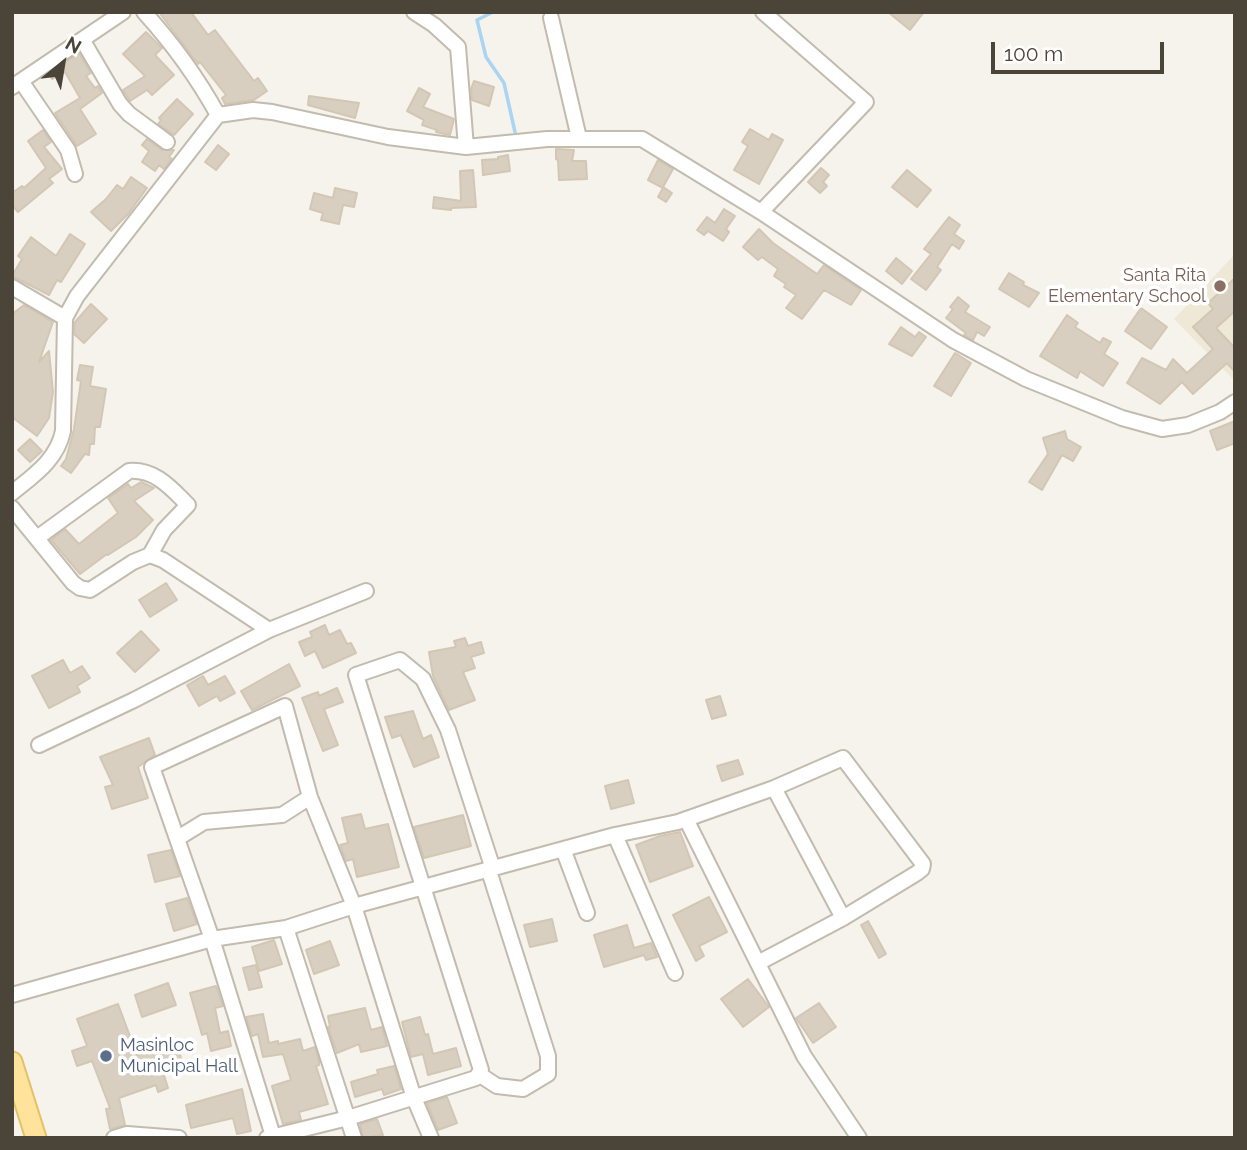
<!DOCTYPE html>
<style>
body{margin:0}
#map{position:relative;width:1247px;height:1150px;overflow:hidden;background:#f6f3ec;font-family:Raleway,sans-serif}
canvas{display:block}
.frame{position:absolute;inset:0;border:14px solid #4b4439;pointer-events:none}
.north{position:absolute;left:28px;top:28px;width:70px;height:70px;-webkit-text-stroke:5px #fff;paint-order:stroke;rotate:30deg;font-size:19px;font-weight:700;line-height:28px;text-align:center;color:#4b4439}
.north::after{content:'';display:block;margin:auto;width:24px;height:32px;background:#4b4439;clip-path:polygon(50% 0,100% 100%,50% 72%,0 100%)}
.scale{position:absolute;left:991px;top:42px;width:173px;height:32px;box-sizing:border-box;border:4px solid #4b4439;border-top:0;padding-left:9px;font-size:21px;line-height:24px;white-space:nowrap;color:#4b4439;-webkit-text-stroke:5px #fff;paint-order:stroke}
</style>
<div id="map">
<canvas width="1247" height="1150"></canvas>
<div class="frame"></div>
<div class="north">N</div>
<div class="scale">100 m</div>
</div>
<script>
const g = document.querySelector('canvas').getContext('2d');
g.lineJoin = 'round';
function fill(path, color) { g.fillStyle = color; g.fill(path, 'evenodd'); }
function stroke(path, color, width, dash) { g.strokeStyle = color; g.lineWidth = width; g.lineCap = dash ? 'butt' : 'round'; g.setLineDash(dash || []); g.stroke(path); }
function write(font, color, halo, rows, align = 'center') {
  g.font = font + ' Raleway,sans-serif'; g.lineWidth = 7; g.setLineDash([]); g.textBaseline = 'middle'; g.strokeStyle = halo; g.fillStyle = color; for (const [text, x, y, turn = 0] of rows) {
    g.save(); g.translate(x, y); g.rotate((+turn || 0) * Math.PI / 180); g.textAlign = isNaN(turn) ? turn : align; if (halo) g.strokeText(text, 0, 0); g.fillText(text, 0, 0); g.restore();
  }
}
const education = new Path2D(`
 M1235 254V376L1232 378 1174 319Z`);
const stream = new Path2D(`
 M493 12 477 20 486 57 504 83 515 132`);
const building = new Path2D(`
 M159 12H191L208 35 215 30 254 81 258 78 267 91 254 100 225 104 222 98 226 95 200 62 198 64Z
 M888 12H924L910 30Z
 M146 32 162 48 155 55 174 75 152 95 147 90 130 101 123 90 145 76 123 54Z
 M79 53 91 73 86 76 95 88 98 86 102 93 80 109 96 134 77 146 55 113 80 98 65 72 52 79 49 73Z
 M474 81 494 87 489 106 472 100 471 89Z
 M419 88 430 94 423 107 454 119 450 135 436 132 437 130 422 125 424 120 407 111Z
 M309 96 359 103 355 118 308 105Z
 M177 99 193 114 174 135 158 124 161 120 159 118Z
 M750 129 769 140 772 134 783 140 759 184 734 170 748 146 742 142Z
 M43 130 51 142 44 147 62 169 49 179 53 183 18 212 12 205V193L22 186 24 188 46 168 28 141Z
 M147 139 162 150H174L169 157 172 159 164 169 159 165 155 171 142 162 149 151 142 145Z
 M218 145 229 154 216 170 205 162Z
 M556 149 574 150 572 161H586L587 179 559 180 558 160 556 159Z
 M508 155 510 171 483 175 482 160 498 159V157Z
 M658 160 673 169 663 187 672 193 666 202 658 197 663 188 648 180Z
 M821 168 829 175 823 182 827 186 820 193 808 182Z
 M473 170 476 207 451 208V210L433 208 434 197 461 201 460 171Z
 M907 170 931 190 917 207 892 187Z
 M131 177 147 188 129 213 111 231 91 212 106 199 117 185 123 189Z
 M335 188 357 193 354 207 343 205 339 224 321 220 323 213 310 209 314 193 333 198Z
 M724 209 735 216 726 229 729 232 723 241 708 231 704 235 697 230 707 217 715 223Z
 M949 217 960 225 954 234 964 241 959 249 952 244 937 267 941 270 926 290 911 279 931 254 924 249Z
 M759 229 773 243 817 274 824 265 861 290 851 305 824 290 802 319 786 308 796 295 784 287 786 284 774 276 778 269 762 257 758 260 743 247Z
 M70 234 85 244 61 282 57 280 49 295 12 276 22 259 18 256 31 237 56 256Z
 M896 258 912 271 902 284 886 271Z
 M1009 273 1024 282 1023 285 1039 293 1029 307 999 289Z
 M1235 278V311L1216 328 1235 348V372L1227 363 1193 394 1182 382 1160 404 1127 383 1142 358 1166 370 1173 359 1187 373 1213 349 1193 327 1213 309 1208 303Z
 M958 297 969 306 965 312 990 327 984 336 977 332 973 340 964 335 966 333 946 318 953 309 950 307Z
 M91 304 107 319 84 343 74 334 75 322Z
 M24 305 53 322 39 362 49 351 53 392 49 418 37 436 12 417V314Z
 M1141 308 1167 327 1151 349 1125 331Z
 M1067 315 1078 323 1075 327 1100 343 1103 338 1111 342 1104 354 1118 363 1103 386 1080 371 1077 378 1040 356Z
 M901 327 915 337 919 332 926 337 912 356 889 344Z
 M955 353 971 363 951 396 934 386Z
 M80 365 93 367 90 386 106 389 100 427H95L94 444H90L89 455 85 454 71 473 61 466 66 459 74 429 81 381 77 380Z
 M1235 421V443L1217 450 1210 431Z
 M1065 431 1067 439 1081 447 1073 461 1062 455 1042 490 1029 482 1048 454 1043 438Z
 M30 439 42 451 30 462 18 450Z
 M141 482 154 488 134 501 153 520 136 537 108 555 107 554 80 574 51 540 65 529 79 544 118 513 108 498 128 484 131 488Z
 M166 583 177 600 150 617 139 600Z
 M325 625 329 635 340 630 347 644 351 643 356 653 323 668 315 651 305 656 299 642 312 637 310 632Z
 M141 631 159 650 135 672 117 653Z
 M465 638 468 646 481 642 484 653 471 657 475 668 463 672 475 700 449 710 433 676 429 652 456 647 454 641Z
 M63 660 70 673 82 666 90 678 77 686 80 692 49 708 32 676Z
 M289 664 300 686 252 710 241 691Z
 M203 676 208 685 225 676 235 693 220 701 217 696 199 706 187 685Z
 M337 688 343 702 324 709 338 745 323 751 302 698 318 692 319 696Z
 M720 696 726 715 712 719 706 700Z
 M413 711 423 739 431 735 439 757 414 767 401 735 392 738 385 717Z
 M149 738 155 755 138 767 148 798 112 809 105 787 113 785 100 757Z
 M738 760 743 774 722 781 717 766Z
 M628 780 634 803 611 809 605 786Z
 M361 814 365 829 388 824 399 867 357 877 353 859 346 861 340 845 348 843 342 818Z
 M463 815 471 846 424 858 414 827Z
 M680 832 693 866 650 882 636 845 660 836Z
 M171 850 180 876 155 882 148 855Z
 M709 897 727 932 699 946 704 956 696 961 673 915Z
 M187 898 197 924 174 931 166 904Z
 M552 919 557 941 530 947 524 925Z
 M868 921 886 954 879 958 861 925Z
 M627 925 634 948 651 943 657 957 646 960 644 955 604 967 594 935Z
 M274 940 282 964 259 971 252 947Z
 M330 941 339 965 314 974 306 950Z
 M256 965 262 987 249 990 243 968Z
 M748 979 769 1007 743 1027 721 999Z
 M168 983 176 1005 142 1017 135 995Z
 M216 986 223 1006 215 1008 220 1033 228 1031 231 1046 211 1051 207 1033 202 1035 190 993Z
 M819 1003 836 1027 813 1043 796 1018Z
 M118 1004 137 1055 178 1045 183 1068 163 1072 168 1088 158 1092 156 1085 119 1098 125 1125 110 1129 106 1109 110 1108 92 1061 77 1066 72 1051 87 1046 77 1019Z
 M365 1008 371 1030 382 1027 387 1046 361 1052 359 1044 337 1053 328 1027H330L328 1016Z
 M263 1014 269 1043 278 1041V1044L300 1039 303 1051 315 1047 319 1060V1065L316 1066 328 1104 299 1112 301 1120 283 1124 272 1086 291 1080 283 1054 263 1057 258 1034 252 1036 246 1017Z
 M420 1017 425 1035 428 1034 433 1054 456 1048 461 1066 428 1075 423 1054 411 1057 402 1022Z
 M394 1066 401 1089 384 1095 382 1089 355 1097 351 1082 378 1074 377 1070Z
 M242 1089 251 1131 237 1134 233 1118 191 1128 186 1105Z
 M447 1097 457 1123 438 1130 427 1103Z
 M377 1119 383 1135 363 1138 360 1124Z`);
const minor = new Path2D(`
 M144 12C173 44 197 77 218 115
 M414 12 434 25 458 47 466 147
 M551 18 579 138
 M83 41 120 104 129 114 167 142
 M21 81 68 150 75 174
 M12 87 123 12
 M761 212 866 102 763 12
 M12 287 65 318
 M12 493C34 475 57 460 63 431L65 318 77 296 218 115 253 110 272 112 388 137 466 147 547 139H642L761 212 953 340 1026 379 1122 418 1162 429 1188 425 1220 412 1235 402
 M12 508 73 583 80 588 90 590 133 562 150 555 163 560 269 630
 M37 538 129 471C155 469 171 488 188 505L164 530 150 555
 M39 745 134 700 269 630 366 591
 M686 819 804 1056 859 1138
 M615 835 675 973
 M178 838 204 822 282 815 310 797
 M563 849 587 913
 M286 928 354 1138
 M758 963 843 918 774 788
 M12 995 212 939 286 928 354 906 615 835 678 822 774 788 843 758 923 864 922 869 917 873 843 918
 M480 1075 497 1086 523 1089 548 1074V1056L489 871
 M273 1136 212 939 152 767 285 706 310 797 354 906 414 1098 431 1138
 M114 1138 127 1134 179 1138
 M267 1138 348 1118 476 1078 481 1070 356 675 400 660 423 679 448 730 493 869`);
const major = new Path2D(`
 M12 1062 36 1138`);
const markers = [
 [1220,286,7,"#8d6e63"],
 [106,1056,7,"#5c6f8a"]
];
const educationNames = [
 ["Santa Rita",1206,276],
 ["Elementary School",1206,297]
];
const serviceNames = [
 ["Masinloc",120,1046],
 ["Municipal Hall",120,1067]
];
fill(education, '#efe8d6');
stroke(stream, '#a9d4f2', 3.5);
fill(building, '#d8cfc1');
stroke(building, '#d3c7b4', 2);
stroke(minor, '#c2bbae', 18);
stroke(major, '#e6c16a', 23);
stroke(minor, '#fff', 14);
stroke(major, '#ffe39c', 19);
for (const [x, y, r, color] of markers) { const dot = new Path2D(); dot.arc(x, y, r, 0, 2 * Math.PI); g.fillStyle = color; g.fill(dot); stroke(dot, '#fff', 2.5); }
write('18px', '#785e54', '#fff', educationNames, 'right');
write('18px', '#4e5e75', '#fff', serviceNames, 'left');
</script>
